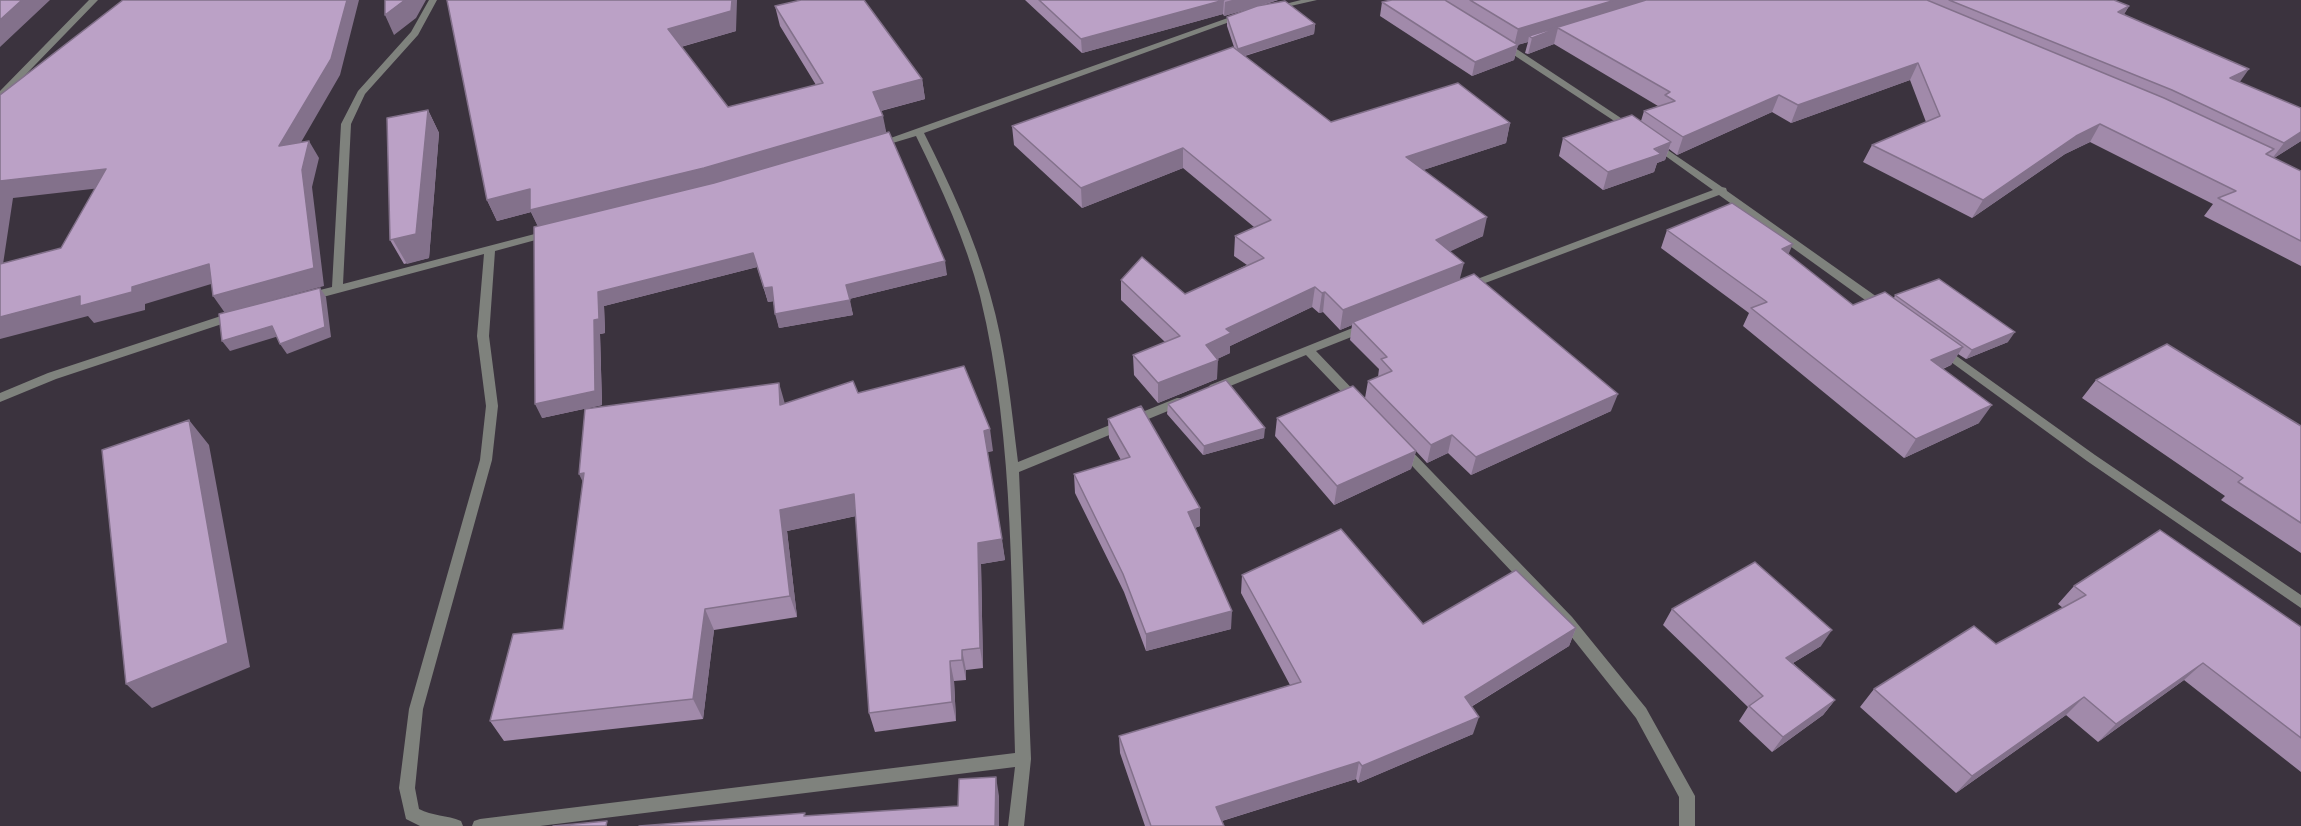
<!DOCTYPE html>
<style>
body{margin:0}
canvas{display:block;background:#3b333e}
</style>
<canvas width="2301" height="826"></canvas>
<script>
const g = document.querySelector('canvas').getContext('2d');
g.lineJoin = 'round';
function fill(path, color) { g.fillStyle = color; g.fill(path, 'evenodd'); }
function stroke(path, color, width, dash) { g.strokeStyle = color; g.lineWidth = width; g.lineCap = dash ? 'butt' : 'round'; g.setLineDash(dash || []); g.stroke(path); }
const minor = new Path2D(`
 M89 0H98L3 98 0 99V91Z
 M429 0H437L418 35 365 94 351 124 343 284 550 230 555 233 554 235 495 251 489 336 498 406 492 460 423 709 415 788 419 809C432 816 447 815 461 821L463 826H420L406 819 399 788 409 709 480 460 486 406 477 336 484 254 308 301 303 297 304 294 332 287 341 124 358 91 411 32Z
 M1301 0H1317L1273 10 1269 8Z
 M1239 14 1246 16 924 133C950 185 975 238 990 294 1006 349 1011 406 1018 462L1177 398H1185L1187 401 1185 404 1019 472 1031 759 1024 826H1008L1015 767 540 826H472L474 821 480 819 1015 753C1011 602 1016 444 980 296 966 241 941 187 916 136L876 148 871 145Z
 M1503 41 1506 42 1636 128 1634 130H1628L1500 46V42Z
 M1656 142 1722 187 1726 188 1727 191 1887 304 1889 307 1887 310H1879L1719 195 1472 288H1464L1463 286 1464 284 1713 190 1653 147 1651 145Z
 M233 312 237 313 239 316 237 319 56 379 0 402V393L48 373Z
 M1365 323 1369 324 1371 327 1369 330 1316 351 1361 398 1363 401 1361 404H1353L1306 355 1218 391 1214 392 1208 388 1210 385Z
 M1944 347 2095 455 2301 595V608L2087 461 1940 354 1938 351Z
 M1402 443 1406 445 1572 617 1646 708 1695 796V826H1679V797L1636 718 1562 625 1398 451 1396 448 1398 445Z`);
const wall = new Path2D(`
 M447 0 736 31 681 47 728 107 816 85 780 26 775 6 922 79 925 99 881 111 886 133 947 275 849 299 853 315 779 328 773 301 768 302 757 267 604 306 605 333 600 334 602 405 542 418 538 226 531 212 497 221 487 200Z
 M1025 0H1278L1260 6 1315 24 1314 34 1245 56 1331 122 1510 123 1506 143 1423 170 1483 236 1450 251 1460 280 1611 411 1471 475 1448 453 1427 463 1416 451 1411 469 1334 505 1275 436 1277 418 1365 398 1368 381 1378 377 1379 369 1350 340 1352 325 1340 330 1323 312 1319 313 1312 307 1230 346V353L1217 359V379L1158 403 1134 375 1133 355 1165 342 1121 300V280L1185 294 1247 265 1234 256 1235 236 1254 227 1183 168 1082 208 1014 145 1012 126 1234 47 1227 26V17L1252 8 1224 16 1223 14 1082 53Z
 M1392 0H2114L2129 6 2124 14 2240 82 2301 141 2274 158 2301 171V266L2204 216 2213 204 2090 142 2065 154 1972 218 1863 162 1872 145 1926 122 1910 80 1791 123 1772 112 1677 155 1669 149 1665 160 1657 163 1654 172 1603 190 1559 156 1563 138 1641 121 1644 111 1658 106 1554 44 1528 54 1525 53 1528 42 1517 45H1518L1514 60 1472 76 1380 16 1382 2Z
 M428 110 439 133 429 258 404 264 390 240Z
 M1667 230 1788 254 1853 305 1894 298 1895 295 2008 342 1966 359 1958 354 1951 365 1943 369 1979 423 1904 458 1743 326 1749 313 1661 248Z
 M2096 380 2301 426V553L2221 500 2225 496 2082 398Z
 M858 393 993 451 987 452 1005 560 981 564 983 668 966 670V680L954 681 956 721 875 732 869 713 856 516 787 531 797 617 714 630 703 719 504 741 490 721 563 629 785 403Z
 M1168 404 1264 438 1203 455 1167 414Z
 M1108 419 1200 508V526L1195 528 1231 629 1146 651 1124 592 1075 493 1074 474 1121 460 1109 438Z
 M1242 575 1423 624 1576 628 1569 646 1471 707 1473 734 1358 783 1356 779 1222 821 1224 826H1145L1120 753 1119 736 1290 685 1241 593Z
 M2074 586 2301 627V772L2184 680 2098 742 2066 715 1956 793 1860 707 1874 689 1996 644 2063 608 2058 604Z
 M1672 609 1821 646 1793 663 1835 700 1823 715 1772 752 1739 721 1748 707 1663 625Z`);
const shadedWall = new Path2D(`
 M22 0H50L0 47V20Z
 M347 0H359L340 75 289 163 279 146Z
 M405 0H426L416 18 394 35 385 15Z
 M732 0H737L736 31 673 49 668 29Z
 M1224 0 1223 14 1082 53 1081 39Z
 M1232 0H1278L1224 16 1225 2Z
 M1615 0H1666L1558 28 1554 44 1528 54 1532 38 1529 36 1528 42 1514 46 1518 29Z
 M2129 6 2119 23 2118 12Z
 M1315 24 1314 34 1237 58 1238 49Z
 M1518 45 1514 60 1472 76 1475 62Z
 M1918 63 1910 80 1791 123 1798 105Z
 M2249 69 2237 86 2230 78Z
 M922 79 925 99 876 112 873 92Z
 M1779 95 1772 112 1677 155 1683 137Z
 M428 110 439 133 429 258 407 264 393 240Z
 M883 116 887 136 540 231 531 212 497 221 487 200 530 189Z
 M1510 123 1506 143 1402 177 1406 157Z
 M2100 124 2090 142 2065 154 1972 218 1983 200 2076 136Z
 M2301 132V141L2271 160 2284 143Z
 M309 141 319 158 312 187 324 286 225 313 213 296 302 170Z
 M1671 142 1665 160 1657 163 1654 172 1603 190 1608 172Z
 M1183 148V168L1082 208 1081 188Z
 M106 169 118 186 13 198 0 284V181Z
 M1487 217 1483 236 1432 260 1436 240Z
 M1793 244 1785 262 1782 249Z
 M753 253 757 267 604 306 605 333 600 334 602 405 542 418 535 404 594 320 598 292Z
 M945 261 947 275 849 299 846 285Z
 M1464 263 1459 282 1353 322 1352 325 1340 330 1343 310Z
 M209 264 221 281 145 304V310L94 323 88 316 0 339V317L80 296 132 287Z
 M772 287 776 301 768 302 764 288Z
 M1315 287 1312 307 1230 346V353L1207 364 1218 360 1217 379 1158 403V383L1226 329Z
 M320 288 326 297 331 337 287 354 280 344Z
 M1325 292 1323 312 1319 313 1322 293Z
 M850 300 853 315 779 328 775 314Z
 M272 326 279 336 230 351 222 341Z
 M2015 332 2008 342 1966 359 1972 350Z
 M1963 347 1951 365 1920 378 1931 360Z
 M779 383 785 404 780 405Z
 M1618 394 1611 411 1471 475 1476 457Z
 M1992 405 1979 423 1904 458 1916 439Z
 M189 420 209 445 250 667 152 708 126 684Z
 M1265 428 1264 438 1203 455 1204 446Z
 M990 429 993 451 986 452 984 431Z
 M1452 435 1448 453 1427 463 1431 445Z
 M1416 451 1411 469 1334 505 1337 486Z
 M584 473 589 495 579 474Z
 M854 494 860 515 787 531 797 617 790 596 780 510Z
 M1200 508V526L1188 530V512Z
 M1002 539 1005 560 981 564 983 668 980 648 978 543Z
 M705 609 714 630 703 719 693 699Z
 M1232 611 1231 629 1146 651V634Z
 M1576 628 1569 646 1459 714 1465 697Z
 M1832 630 1821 646 1776 673 1786 658Z
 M962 650 966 670V680L962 660Z
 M950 661 954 681 956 721 952 702Z
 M2203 663 2184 680 2098 742 2116 724Z
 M2084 697 2066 715 1956 793 1972 776Z
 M1835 700 1823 715 1772 752 1783 737Z
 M1479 717 1473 734 1358 783 1362 766Z
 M1359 762 1356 779 1215 823 1216 807Z
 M996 777 999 796V826H995Z`);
const building = new Path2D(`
 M0 0H22L0 20Z
 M123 0H347L331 59 279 146 309 141 302 170 314 268 213 296 209 264 132 287V292L80 306V296L0 317V264L61 248 106 169 0 181V95Z
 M385 0H405L385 15Z
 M447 0H732L731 11 668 29 728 107 823 83 775 6 801 0H864L922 79 873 92 883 116 704 168 530 210V189L487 200Z
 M1039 0H1224L1081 39Z
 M1392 0H1445L1518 45 1475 62 1382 2Z
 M1470 0H1615L1518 29Z
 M1646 0H1927L2164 98 2274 149 2266 154 2301 171V241L2218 198 2236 191 2100 124 2076 136 1983 200 1872 145 1940 116 1918 63 1798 105 1779 95 1683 137 1644 111 1675 101 1665 95 1670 92 1558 28 1532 38 1529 36Z
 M1949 0H2114L2129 6 2118 12 2249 69 2230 78 2301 108V132L2284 143 2172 90Z
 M1285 1 1315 24 1238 49 1227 17 1257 6Z
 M1233 47 1331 122 1458 83 1510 123 1406 157 1487 217 1436 240 1464 263 1343 310 1325 292 1322 293 1315 287 1226 329 1231 333 1206 345 1218 360 1158 383 1133 355 1180 336 1121 280 1142 257 1185 294 1264 258 1235 236 1271 220 1183 148 1081 188 1012 126Z
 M428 110 416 234 390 240 387 118Z
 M1632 115 1671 142 1654 149 1661 154 1608 172 1563 138Z
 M889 132 945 261 846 285 850 300 775 314 772 287 764 288 753 253 598 292 599 319 594 320 595 391 535 404 534 227 714 183Z
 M1732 203 1793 244 1782 249 1853 305 1885 292 1963 347 1931 360 1992 405 1916 439 1751 308 1767 302 1667 230Z
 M1474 274 1618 394 1476 457 1452 435 1431 445 1368 381 1392 371 1381 359 1387 357 1353 322Z
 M1939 279 2015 332 1972 350 1895 295Z
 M320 288 325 327 280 344 272 326 222 341 219 314Z
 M2167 344 2301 426V523L2238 482 2243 478 2096 380Z
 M964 366 990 429 984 431 1002 539 978 543 980 648 962 650V660L950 661 952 702 869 713 854 494 780 510 790 596 705 609 693 699 490 721 513 634 563 629 584 473 579 474 585 409 779 383 780 405 853 381 858 393Z
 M1226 380 1265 428 1204 446 1168 404Z
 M1353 386 1416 451 1337 486 1277 418Z
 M1141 406 1200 508 1188 512 1232 611 1146 634 1123 574 1074 474 1130 457 1108 419Z
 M189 420 228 643 126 684 102 450Z
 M1341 529 1423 624 1516 570 1576 628 1465 697 1479 717 1362 766 1359 762 1216 807 1224 826H1151L1119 736 1301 682 1242 575Z
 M2160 530 2301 627V738L2203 663 2116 724 2084 697 1972 776 1874 689 1974 626 1996 644 2086 595 2074 586Z
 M1755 562 1832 630 1786 658 1835 700 1783 737 1749 706 1763 696 1672 609Z
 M996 777 995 826H639L805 813 804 816 958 806 959 779Z
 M607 821 606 826H553Z`);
fill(minor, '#7f827d');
fill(wall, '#a18aaa');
fill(shadedWall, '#83718b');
fill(building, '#bba1c6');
stroke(building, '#83718b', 1.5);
</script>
